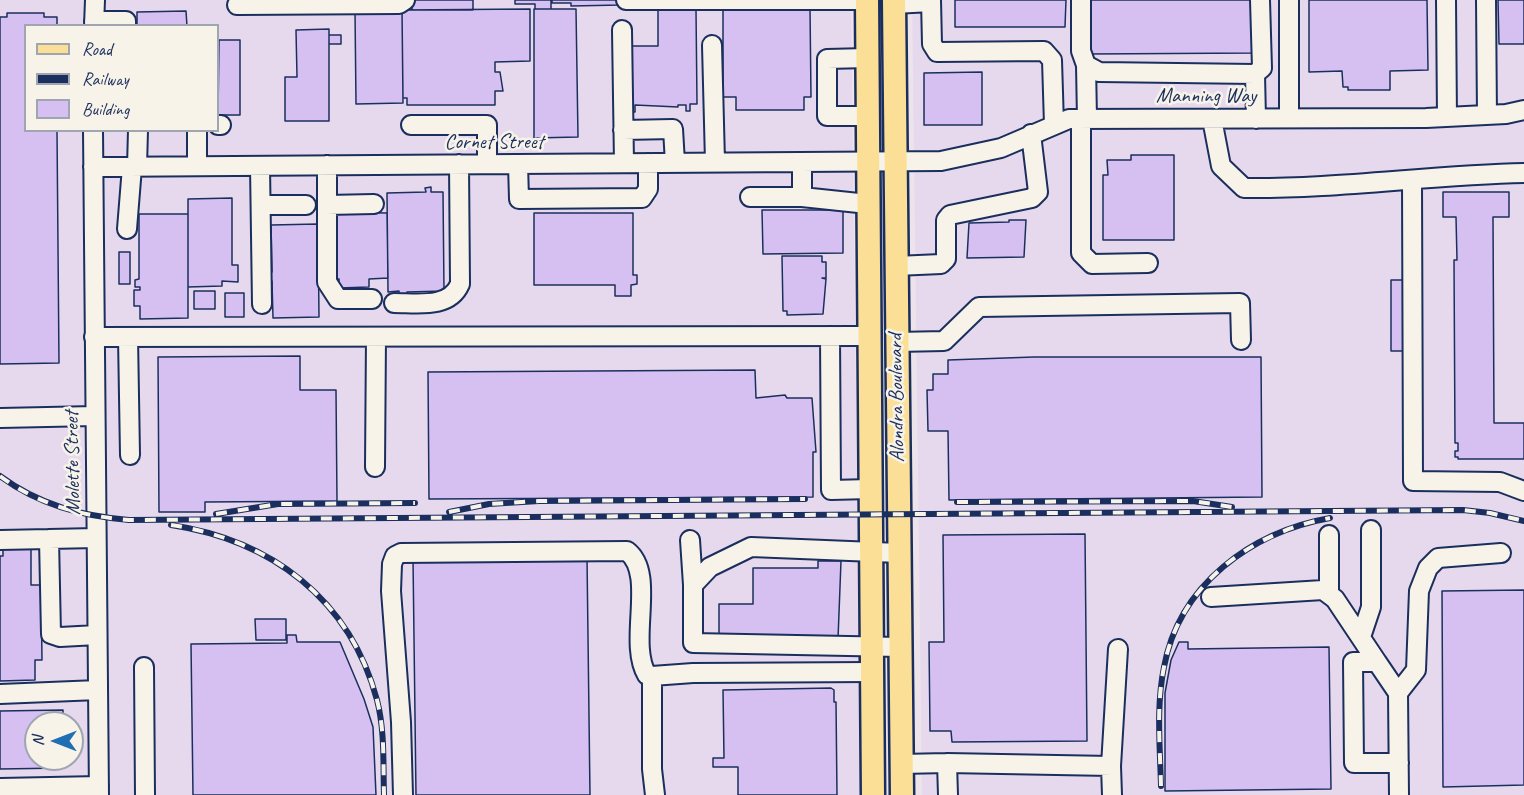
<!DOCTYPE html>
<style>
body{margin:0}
#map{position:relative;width:1524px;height:795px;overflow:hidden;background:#ede4eb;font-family:Caveat,sans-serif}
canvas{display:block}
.legend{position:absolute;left:24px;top:24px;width:195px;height:108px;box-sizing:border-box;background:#f7f3e8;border:2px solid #9fa5b1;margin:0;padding:8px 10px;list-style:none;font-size:18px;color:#1b2f5e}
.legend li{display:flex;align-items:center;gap:12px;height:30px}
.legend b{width:30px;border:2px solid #9fa5b1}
.north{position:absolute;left:24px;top:711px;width:60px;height:60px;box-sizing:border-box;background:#f7f3e8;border:2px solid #9fa5b1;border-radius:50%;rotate:270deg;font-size:16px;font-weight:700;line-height:24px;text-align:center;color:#1b2f5e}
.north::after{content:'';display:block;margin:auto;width:21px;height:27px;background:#1f6fb2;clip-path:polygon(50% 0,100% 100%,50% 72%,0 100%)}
</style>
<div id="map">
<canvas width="1524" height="795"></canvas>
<ul class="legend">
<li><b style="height:8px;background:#fbdf96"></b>Road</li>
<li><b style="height:8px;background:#1b2f5e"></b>Railway</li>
<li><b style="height:16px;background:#d5c0f1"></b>Building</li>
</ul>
<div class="north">N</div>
</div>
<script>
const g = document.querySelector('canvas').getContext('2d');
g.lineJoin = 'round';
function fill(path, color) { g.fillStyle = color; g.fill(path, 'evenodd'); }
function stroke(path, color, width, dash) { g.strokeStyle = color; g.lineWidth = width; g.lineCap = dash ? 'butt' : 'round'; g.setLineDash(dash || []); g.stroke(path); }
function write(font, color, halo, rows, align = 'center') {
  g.font = font + ' Caveat,sans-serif'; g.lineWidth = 5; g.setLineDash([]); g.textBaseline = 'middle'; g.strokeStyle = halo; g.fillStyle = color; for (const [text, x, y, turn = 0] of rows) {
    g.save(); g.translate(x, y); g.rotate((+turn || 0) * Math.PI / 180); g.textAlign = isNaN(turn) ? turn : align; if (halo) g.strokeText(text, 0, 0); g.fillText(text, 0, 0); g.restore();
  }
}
const built = new Path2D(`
 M0 0H851L861 795H0ZM26 26H218V130H26ZM36 723H72V759H36Z
 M912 0H1524V795H922Z`);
const building = new Path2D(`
 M412 0H473V10H412Z
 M515 0H551V9H535V4H515Z
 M552 0H621V5L571 6V3H552Z
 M955 0H1066L1065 27H955Z
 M1089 0H1255L1256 53 1089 54Z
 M1309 0H1427L1428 70 1390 71V90H1348V87H1343L1342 71 1309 72Z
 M1498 0H1524V44H1499Z
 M723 8H810L811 97H804V110H736V97H723Z
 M530 9V61L495 62V72H500L503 91H495V105H407V98H403L402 10Z
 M534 9H576L578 137 534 138Z
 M658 9H696L697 104H690V111H686V105H678V107L635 105V112H629V46H658Z
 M402 10 403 103 356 104 355 11Z
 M186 11 187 26H137V12Z
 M7 13H44V17H57V26H26V130H57L59 363 0 364V17H7Z
 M329 29V121H285V77H297L296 30Z
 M329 35H341V44H329Z
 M219 40H240V115H218Z
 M982 72V125H924V73Z
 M1131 155H1174V240H1103V175H1108L1107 160H1131Z
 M431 187V192H443L444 291 407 292V297H399V291L388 292 387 193 426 192 425 188Z
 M1443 192H1509V217H1493L1494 423H1524V459H1458V457H1455V451H1458V443H1455L1454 260H1457L1456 217H1443Z
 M232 198V265H238V282L222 281V286L188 287V199Z
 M762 210H843V253L763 254Z
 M334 212 387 213 388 278 369 279V287L339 288V279H334Z
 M534 213H633V275H637V284L631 285V296H615V285H534Z
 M139 214H188V318L140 319V306H134V290H140V287H135V280L139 279Z
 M1009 220H1026L1024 257 967 258 969 223 1009 222Z
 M318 224 319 317 273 318 272 281H268V272H272L271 225Z
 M119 252H130V284H119Z
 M782 256H822V262H826V278H822L826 279 823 314 787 315V311H783Z
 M1391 280H1403L1404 351H1391Z
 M194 291H215V309H194Z
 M225 293H244V317H225Z
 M300 356V390H336L337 501 205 502V512H159L158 357Z
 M1034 357H1261L1262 497 949 500 948 431H928L927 390H933V374H948V360Z
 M755 370 756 398 785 395 787 398H812L816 452H813V497L429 499 428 372Z
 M1085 534 1087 741 952 742 951 731H930L929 642H944L943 535Z
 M3 546H31V585H41L42 660H35V680L0 681V556H3Z
 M587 557 590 795H416L413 559Z
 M818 561H841L838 639H719V604H753V568H818Z
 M1524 590V785L1443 787 1442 591Z
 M255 619H286V640H256Z
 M287 635H296L297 642H340L364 699 373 727 376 795H193L191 644 287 643Z
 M1179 642H1188V649L1329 647 1331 789 1165 791V693L1171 660Z
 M831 688 834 690V702H836L837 795H738V767H713V758H724L723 690Z
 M63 710V723H36V759H63V768L0 769V711Z`);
const minor = new Path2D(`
 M626 0H867
 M931 0 932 44 937 52 1044 51 1052 60 1054 125
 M1081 0V51L1086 65 1099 72 1255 74 1262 68 1260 0
 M1446 0 1447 117
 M1486 0 1487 115
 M894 4 931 2
 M237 5 399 4 405 0
 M94 21H126V26
 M94 26 95 0
 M622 30 624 163
 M712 45 715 162
 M867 58 827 59V116H868
 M1086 65 1087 119
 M1255 74 1256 119
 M1289 118V0
 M1081 119V253L1092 264 1148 263
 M1212 119 1221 166 1244 188C1338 189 1430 175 1524 173
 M218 125H221
 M411 125H487V164
 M93 130 99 795
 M197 130V166
 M623 130 673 129 675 163
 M802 162V197L868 204
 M518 164 519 199 642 198 648 189V163
 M327 165V282L338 299H372
 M260 166 262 304
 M93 167 941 161 1001 148 1069 119 1426 118 1506 114 1524 110
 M137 167 138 130
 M1412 181 1413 481 1500 482 1524 491
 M750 197H802
 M263 205H306
 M327 205 374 204
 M127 229 132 167
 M896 266 941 264 946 259V220L950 215 1032 198 1038 192 1031 134
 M394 303C418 303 449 309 460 284L459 164
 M830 336 831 490 870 489
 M94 337 869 336
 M128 337 130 455
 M897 342 944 341 979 307 1240 303 1241 340
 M0 418 94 416
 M375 467 376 337
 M1329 535V594
 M49 539 96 538
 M0 540 49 539 51 634 60 637 97 635
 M690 540 693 585
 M899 553 751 547 710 567 693 585V643L900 647
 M1211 597 1323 590 1335 599 1377 662
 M1361 637 1371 607V530
 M144 667 145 795
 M1398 693 1416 670 1419 591 1428 568 1438 558 1501 553
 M1398 693 1377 662H1353L1354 763H1399
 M1398 693 1399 795
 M0 694 98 690
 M901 764 947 763
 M1111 766 1118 649
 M0 788 99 786
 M403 795 401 722 391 591 392 564 395 556 401 553 627 551C657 574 627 642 647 675L652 676
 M655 795 652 769V676L693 673 872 672
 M948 795 947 763 1111 766 1112 795`);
const major = new Path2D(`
 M867 0 873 795
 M894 0 902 795`);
const rail = new Path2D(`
 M0 476C39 505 82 516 129 520L1463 510 1490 513 1524 521
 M957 502 1193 501 1232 507
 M449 512 489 504 539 501 805 499
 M216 514 278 504 415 503
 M171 525C271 540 350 599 377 700 385 731 383 763 384 795
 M1161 786C1160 747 1156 706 1164 667 1179 585 1251 532 1330 518`);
const streetNames = [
 ["Manning Way",1206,96],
 ["Cornet Street",494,142],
 ["Alondra Boulevard",897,398,-91],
 ["Molette Street",73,463,-91]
];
fill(built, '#e6d9ed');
fill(building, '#d5c0f1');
stroke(building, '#1b2f5e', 1.5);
stroke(minor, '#1b2f5e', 22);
stroke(major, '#1b2f5e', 27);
stroke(minor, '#f7f3e8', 18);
stroke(major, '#fbdf96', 22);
stroke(rail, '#1b2f5e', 6);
stroke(rail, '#f7f3e8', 4, [11]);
write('21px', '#1b2f5e', '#f7f3e8', streetNames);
</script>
